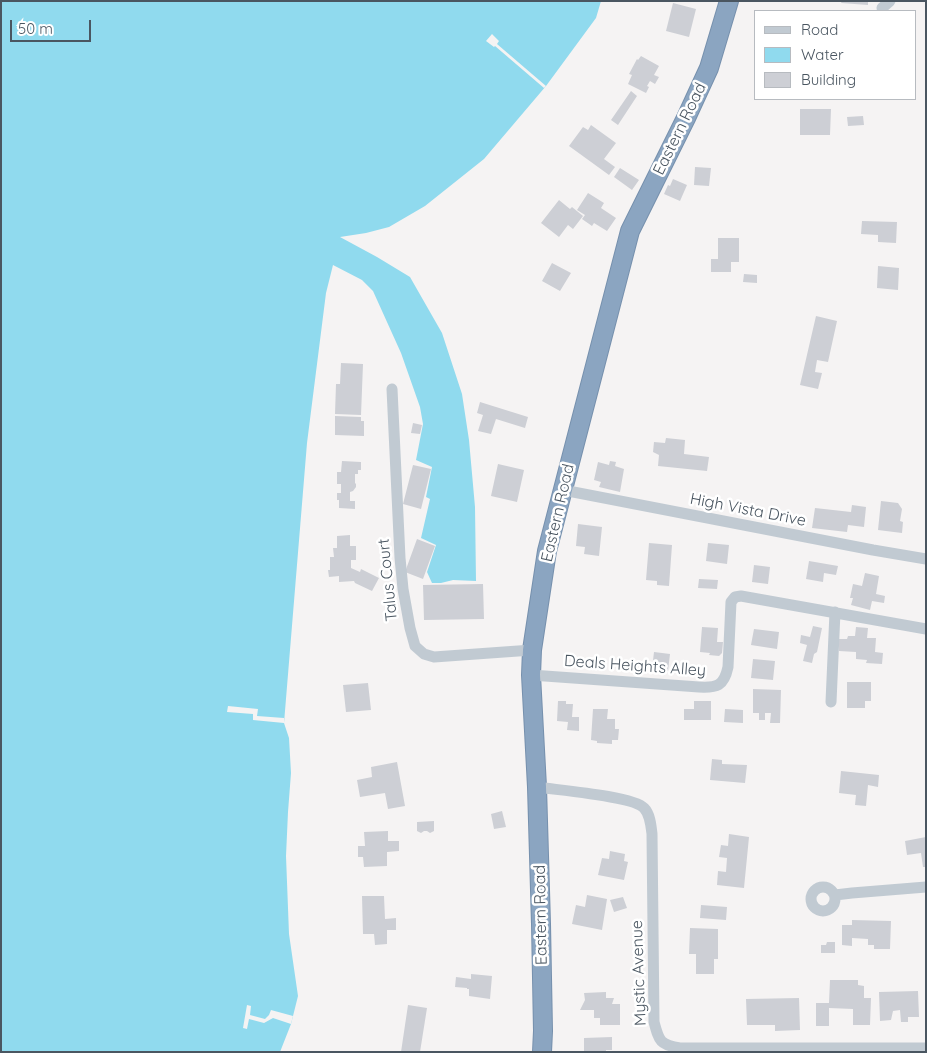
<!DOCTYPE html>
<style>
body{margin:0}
#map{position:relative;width:927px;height:1053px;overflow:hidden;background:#f5f3f3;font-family:Quicksand,sans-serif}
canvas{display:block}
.frame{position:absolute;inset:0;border:2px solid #4a5661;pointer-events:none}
.legend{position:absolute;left:754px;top:10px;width:162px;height:90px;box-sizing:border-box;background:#fff;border:1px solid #b7bbc0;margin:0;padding:6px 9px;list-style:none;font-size:15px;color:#4a5661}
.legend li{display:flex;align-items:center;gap:10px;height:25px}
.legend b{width:25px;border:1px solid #b7bbc0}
.scale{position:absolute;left:10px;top:20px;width:81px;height:22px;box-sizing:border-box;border:2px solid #4a5661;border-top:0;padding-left:6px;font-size:15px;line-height:18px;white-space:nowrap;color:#4a5661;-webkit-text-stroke:4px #fff;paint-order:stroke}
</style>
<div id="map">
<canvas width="927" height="1053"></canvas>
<div class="frame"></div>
<ul class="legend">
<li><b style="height:6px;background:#c1cad2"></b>Road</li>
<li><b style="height:14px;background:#90daee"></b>Water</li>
<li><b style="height:14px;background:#cdcfd5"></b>Building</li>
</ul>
<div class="scale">50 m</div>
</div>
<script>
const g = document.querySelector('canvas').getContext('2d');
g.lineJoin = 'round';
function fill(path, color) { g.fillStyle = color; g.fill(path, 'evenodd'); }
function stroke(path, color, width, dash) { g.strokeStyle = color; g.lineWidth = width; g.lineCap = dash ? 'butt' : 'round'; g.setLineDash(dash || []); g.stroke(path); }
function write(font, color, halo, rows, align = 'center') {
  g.font = font + ' Quicksand,sans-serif'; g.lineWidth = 5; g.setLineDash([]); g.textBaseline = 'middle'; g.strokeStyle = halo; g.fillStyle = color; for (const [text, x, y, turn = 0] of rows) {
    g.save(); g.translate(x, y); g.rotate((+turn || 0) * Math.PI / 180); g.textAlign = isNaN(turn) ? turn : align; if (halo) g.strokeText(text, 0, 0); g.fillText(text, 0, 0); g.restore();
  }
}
const water = new Path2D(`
 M1 1H601L596 18 546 86 484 159 425 206 389 227 366 233 340 237 377 257 410 277 442 333 462 394 469 440 475 507 476 581 453 580 441 583H432L427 572 436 545 421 538 430 499 426 497 432 467 416 460 423 424 420 407 401 353 373 291 362 280 333 265 326 293 307 443 284 723 289 738 291 773 288 812 286 856 289 934 298 996 291 1024 280 1052H1Z`);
const pier = new Path2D(`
 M492 34 499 41 497 44 546 86 544 88 495 46 494 47 486 41Z
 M228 706 258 709 257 716 284 718V723L253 720V714L227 712Z
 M247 1005 251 1006 250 1015 265 1019 269 1015 271 1010 293 1016 291 1024 273 1018 264 1023 249 1019 247 1029 243 1028Z`);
const building = new Path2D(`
 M842 1H868V5L841 3Z
 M673 3 696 9 689 37 666 31Z
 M641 56 659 66 654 75 659 77 655 84 650 81 647 86 649 87 646 93 628 84 632 75 629 74 637 59 638 60Z
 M631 91 637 96 618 125 611 120Z
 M800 109H831L830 135H800Z
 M863 116 864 125 848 126 847 117Z
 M591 125 616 143 604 159 615 167 609 175 569 146 583 127 588 130Z
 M695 167 711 168 709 186 694 185Z
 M620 168 639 180 632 190 614 177Z
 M673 179 687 185 680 201 664 194 668 185 670 186Z
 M588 193 604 203 601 208 616 218 607 231 594 223 592 226 582 219 585 215 577 210Z
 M559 200 570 209 572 207 583 216 573 229 568 225 559 237 541 223Z
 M862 221 897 222 896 243 878 242V235L861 234Z
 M718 238H739V262H731V272H711V259H718Z
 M552 263 571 273 560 291 542 281Z
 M878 266 899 268 898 290 877 288Z
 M744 274 757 275V283L743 282Z
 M816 316 837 321 828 362 817 360 815 372 822 373 818 389 800 385Z
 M341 363 363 364 361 415 335 414 336 384H340Z
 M480 402 528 417 525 428 496 419 491 434 478 431 483 415 477 413Z
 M335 416 361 417V421H364V436L335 435Z
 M413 423 422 425 420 434 411 433Z
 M666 438 685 440 684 454 709 457 707 471 658 466 659 455 653 452 654 442 665 443Z
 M342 461 361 462V470H358V474H355V483L356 484V487L353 491 350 492V501H355V509L339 508V500H337V493H341V484H337V472H341Z
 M610 461 616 462 615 466 624 469 620 492 599 487 601 482 594 480 598 462 609 465Z
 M498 464 524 470 517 502 491 496Z
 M413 465 431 469 421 509 403 504Z
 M881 501 898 503 902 509 900 521 903 522 902 533 878 530Z
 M852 505 866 507 864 527 848 525 847 532 812 528 815 508 851 512Z
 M578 524 602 527 599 556 584 554 585 547 576 546Z
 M350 535V546H356V560H351V568L360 572 361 569 379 578 372 591 355 583 354 581 339 582V576L329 577 328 570H330V557H334L333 548H337V536Z
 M417 539 435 546 423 579 405 572Z
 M649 543 672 545 669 586 657 585V581L646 580Z
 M708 543 729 545 727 564 706 561Z
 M809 561 838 566 836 575 824 573 823 582 806 579Z
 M754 565 770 567 768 584 752 582Z
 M865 573 879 576 876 594 885 596 884 603 872 601 870 610 851 605 853 598H850L853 584 862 586Z
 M699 579 718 580 717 589 698 588Z
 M483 584 484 619 424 620 423 585Z
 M813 626 822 628 817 652 814 654 812 663 803 661 807 645 800 643 801 635 810 637Z
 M702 627 718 628 717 642H723L722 653 719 656 709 655 710 653 700 652Z
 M856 627 868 628 867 638H876L875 652 883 653 882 664 866 663 867 660 856 659V652L839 651V639H847L848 636H855Z
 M754 629 779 632 777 649 751 645Z
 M654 652 670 654 668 671 652 669Z
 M753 659 775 661 773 680 751 678Z
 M847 682H871V701H865V708H847Z
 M368 683 371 710 346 712 343 685Z
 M753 689 781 690 780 723H770L771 713H765V720H759V713H753Z
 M558 701H566V704H573L572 717H579V731L567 730 568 722 557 721Z
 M694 701H711V720H684V709H694Z
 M593 709H608L607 719H615V729H619L618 740H612V744L597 743V741L591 740Z
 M725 709 743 710V723L724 722Z
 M712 759 722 760V764L747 765 745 783 710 780Z
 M397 762 405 806 388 809 385 793 360 797 357 780 372 777 371 767Z
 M841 771 879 775 878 787 868 785 866 806 855 805 856 795 839 793Z
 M502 811 506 827 494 829 491 814Z
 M434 821V831L430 833 427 831H424L421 833 417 831V822Z
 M388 831V841H399V851L387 852V866L364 867 363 857H358V846H365L364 832Z
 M729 834 749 837 744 888 717 885 718 871 726 872 727 858 719 857 721 845 728 846Z
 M926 837V867H923L921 853 907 855 905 841Z
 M610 851 625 854 624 861 628 862 624 880 598 875 602 858 609 859Z
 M587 895 607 899 602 930 572 924 576 905 585 907Z
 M362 896H384L385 919 396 918V930H387V944L375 945 374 934H363Z
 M623 897 627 908 614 912 610 900Z
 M701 905 727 907 726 920 700 918Z
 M852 920 891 921 890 949H874V945H868V939L852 938V946L842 945V925H852Z
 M690 928 718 929V959H714V974H696V954H689Z
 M827 942H835V953H821V945H826Z
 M471 974 492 976 490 999 469 996V989H467V988L455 987 456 977 471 979Z
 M830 980H858V985L864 986V998H871L870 1025H853V1009L829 1008V1026H816V1003H829Z
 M918 991 919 1017H908V1022H901L900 1010 893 1011 891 1020 880 1021 879 992Z
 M606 992V998H614L612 1004H620V1025H600V1018H594V1010H580L585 1000 584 993Z
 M799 998 800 1030 775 1031V1025H747L746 999Z
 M408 1005 427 1008 420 1052H401Z
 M612 1037V1050H606V1052H584V1038Z`);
const minor = new Path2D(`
 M882 8 890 1
 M392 389 400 558 403 589 410 628 415 646 424 654 434 657 532 650
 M563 490 873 550 926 559
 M531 675 699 687C717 688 724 686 728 667L731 602 735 597 741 596 926 629
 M831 702 835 612
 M537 787C556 790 633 796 644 808 650 814 651 825 652 834L654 1022C659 1041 660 1045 680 1048H926
 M811 899a12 12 0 1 1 24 0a12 12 0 1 1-24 0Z
 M835 895 852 893 926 887`);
const highway = new Path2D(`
 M542 1052 543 1031 541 924 537 787 531 675 532 650 547 551 630 231 686 118 709 68 729 1`);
const streetNames = [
 ["Eastern Road",680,129,-64],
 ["High Vista Drive",748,510,11],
 ["Eastern Road",558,513,-77],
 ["Talus Court",388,580,-96],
 ["Deals Heights Alley",635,666,4],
 ["Eastern Road",541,915,-91],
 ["Mystic Avenue",639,973,-92]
];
fill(water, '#90daee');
fill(pier, '#f5f3f3');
fill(building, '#cdcfd5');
stroke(highway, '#7690ad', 20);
stroke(minor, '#c1cad2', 11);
stroke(highway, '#8ba5c1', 18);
write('16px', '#4a5661', '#fff', streetNames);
</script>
